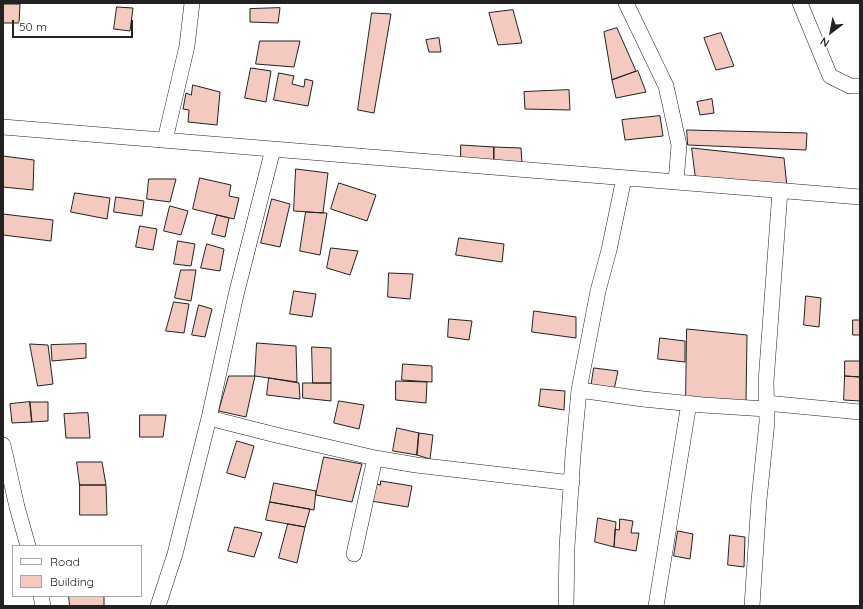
<!DOCTYPE html>
<style>
body{margin:0}
#map{position:relative;width:863px;height:609px;overflow:hidden;background:#fff;font-family:Quicksand,sans-serif}
canvas{display:block}
.frame{position:absolute;inset:0;border:4px solid #222;pointer-events:none}
.legend{position:absolute;left:12px;top:545px;width:130px;height:52px;box-sizing:border-box;background:#fff;border:1px solid #a7a7a7;margin:0;padding:5px 7px;list-style:none;font-size:12px;color:#222}
.legend li{display:flex;align-items:center;gap:8px;height:20px}
.legend b{width:20px;border:1px solid #a7a7a7}
.north{position:absolute;left:811px;top:12px;width:40px;height:40px;-webkit-text-stroke:3px #fff;paint-order:stroke;rotate:212deg;font-size:11px;font-weight:700;line-height:16px;text-align:center;color:#222}
.north::after{content:'';display:block;margin:auto;width:14px;height:18px;background:#222;clip-path:polygon(50% 0,100% 100%,50% 72%,0 100%)}
.scale{position:absolute;left:12px;top:20px;width:121px;height:18px;box-sizing:border-box;border:2px solid #222;border-top:0;padding-left:5px;font-size:12px;line-height:14px;white-space:nowrap;color:#222;-webkit-text-stroke:3px #fff;paint-order:stroke}
</style>
<div id="map">
<canvas width="863" height="609"></canvas>
<div class="frame"></div>
<ul class="legend">
<li><b style="height:5px;background:#fff"></b>Road</li>
<li><b style="height:11px;background:#f3c9c0"></b>Building</li>
</ul>
<div class="north">N</div>
<div class="scale">50 m</div>
</div>
<script>
const g = document.querySelector('canvas').getContext('2d');
g.lineJoin = 'round';
function fill(path, color) { g.fillStyle = color; g.fill(path, 'evenodd'); }
function stroke(path, color, width, dash) { g.strokeStyle = color; g.lineWidth = width; g.lineCap = dash ? 'butt' : 'round'; g.setLineDash(dash || []); g.stroke(path); }
const building = new Path2D(`
 M3 4H20L19 23H3Z
 M117 7 133 8 130 31 114 29Z
 M280 8 278 23 250 22V9Z
 M513 10 522 43 498 45 489 13Z
 M372 13 391 14 374 113 358 110Z
 M617 28 636 71 612 80 604 32Z
 M721 33 734 66 716 70 704 38Z
 M439 38 441 52H429L426 40Z
 M260 41H300L294 67 256 64Z
 M251 68 271 71 266 102 245 98Z
 M638 71 646 92 616 98 612 80Z
 M279 73 294 76 292 84 304 87 305 79 313 81 308 106 274 100Z
 M193 85 220 92 217 125 188 122 189 110 183 109 186 93 191 95Z
 M569 90 570 110 525 109 524 92Z
 M712 99 714 113 700 115 697 102Z
 M660 116 663 136 625 140 622 120Z
 M687 130 807 133 806 150 688 145Z
 M461 145 494 147V160L461 159Z
 M494 147 521 148 522 163 494 160Z
 M692 148 784 158 787 187 696 179Z
 M3 156 34 160 33 190 3 187Z
 M296 169 328 173 323 213 294 211Z
 M200 178 231 185 229 196 239 198 234 219 193 209Z
 M149 179H176L170 202 147 199Z
 M339 183 376 195 367 221 331 209Z
 M75 193 110 198 107 219 71 212Z
 M116 197 144 201 142 216 114 212Z
 M272 199 290 204 280 247 261 243Z
 M170 206 188 211 181 235 164 231Z
 M306 212 327 213 320 255 300 251Z
 M3 214 53 220 51 241 3 235Z
 M217 215 229 218 225 237 212 234Z
 M140 226 157 229 153 250 136 247Z
 M459 238 504 244 502 262 456 255Z
 M178 241 195 244 191 266 174 264Z
 M207 244 224 249 220 271 201 268Z
 M331 248 358 251 350 275 327 268Z
 M181 270H196L191 301 175 298Z
 M389 273 413 274 410 299 388 297Z
 M294 291 316 294 312 317 290 314Z
 M806 296 821 298 819 327 804 325Z
 M174 302 189 304 184 333 166 331Z
 M199 305 212 309 205 337 192 335Z
 M534 311 576 317V338L532 332Z
 M449 319 472 321 469 340 448 337Z
 M853 320H860V335H853Z
 M687 329 747 335 746 402 686 398Z
 M660 338 685 341V362L658 359Z
 M257 343 296 346 297 382 255 376Z
 M30 344 48 345 53 384 38 386Z
 M86 344V358L52 361 51 345Z
 M312 347 331 348V383H313Z
 M845 361H860V377L845 376Z
 M403 364 432 366V382L402 380Z
 M594 368 618 371 614 390 591 388Z
 M229 376H255L246 417 219 411Z
 M845 376 860 377V401L844 400Z
 M269 378 299 383 300 399 267 395Z
 M396 381 427 382 426 403 396 400Z
 M303 383H331V401L303 398Z
 M541 389 565 391 564 410 539 406Z
 M339 401 364 405 359 429 334 423Z
 M30 402H48V421L32 422Z
 M30 402 32 422 12 423 10 404Z
 M88 413 90 438H66L64 414Z
 M140 415H166L163 437H140Z
 M397 428 419 433 417 455 393 451Z
 M419 433 433 435 430 459 417 455Z
 M237 441 254 446 245 478 227 473Z
 M324 457 362 464 352 502 316 495Z
 M77 462H102L106 485H80Z
 M381 481 412 486 408 507 371 501 373 483 380 485Z
 M274 483 316 491 314 510 270 502Z
 M80 485H106L107 515H80Z
 M270 502 310 509 305 527 266 520Z
 M598 518 616 522 614 547 595 542Z
 M620 519 633 521 631 533H639L636 551 614 547 615 529 619 530Z
 M288 524 305 527 297 563 279 558Z
 M235 527 262 533 254 557 228 551Z
 M678 531 693 534 690 559 674 556Z
 M730 535 745 537 744 567 728 565Z
 M69 596H104V606H70Z`);
const minor = new Path2D(`
 M626 3 666 86 679 145 676 182
 M800 3 830 76 850 86H860
 M3 127 860 197
 M165 140 187 46 192 3
 M579 390 643 399 703 405 766 409
 M766 403 860 412
 M209 418 276 435 375 458 416 465 572 483
 M3 445 17 507 28 546
 M354 554 375 458
 M41 596 43 606
 M158 606 175 554 209 418 236 295 273 149
 M566 606 567 547 573 455 579 390 598 291 609 250 624 178
 M656 606 689 403
 M752 606 759 500 767 422 766 382 780 191`);
fill(building, '#f3c9c0');
stroke(building, '#222', 1);
stroke(minor, '#222', 16);
stroke(minor, '#fff', 15);
</script>
